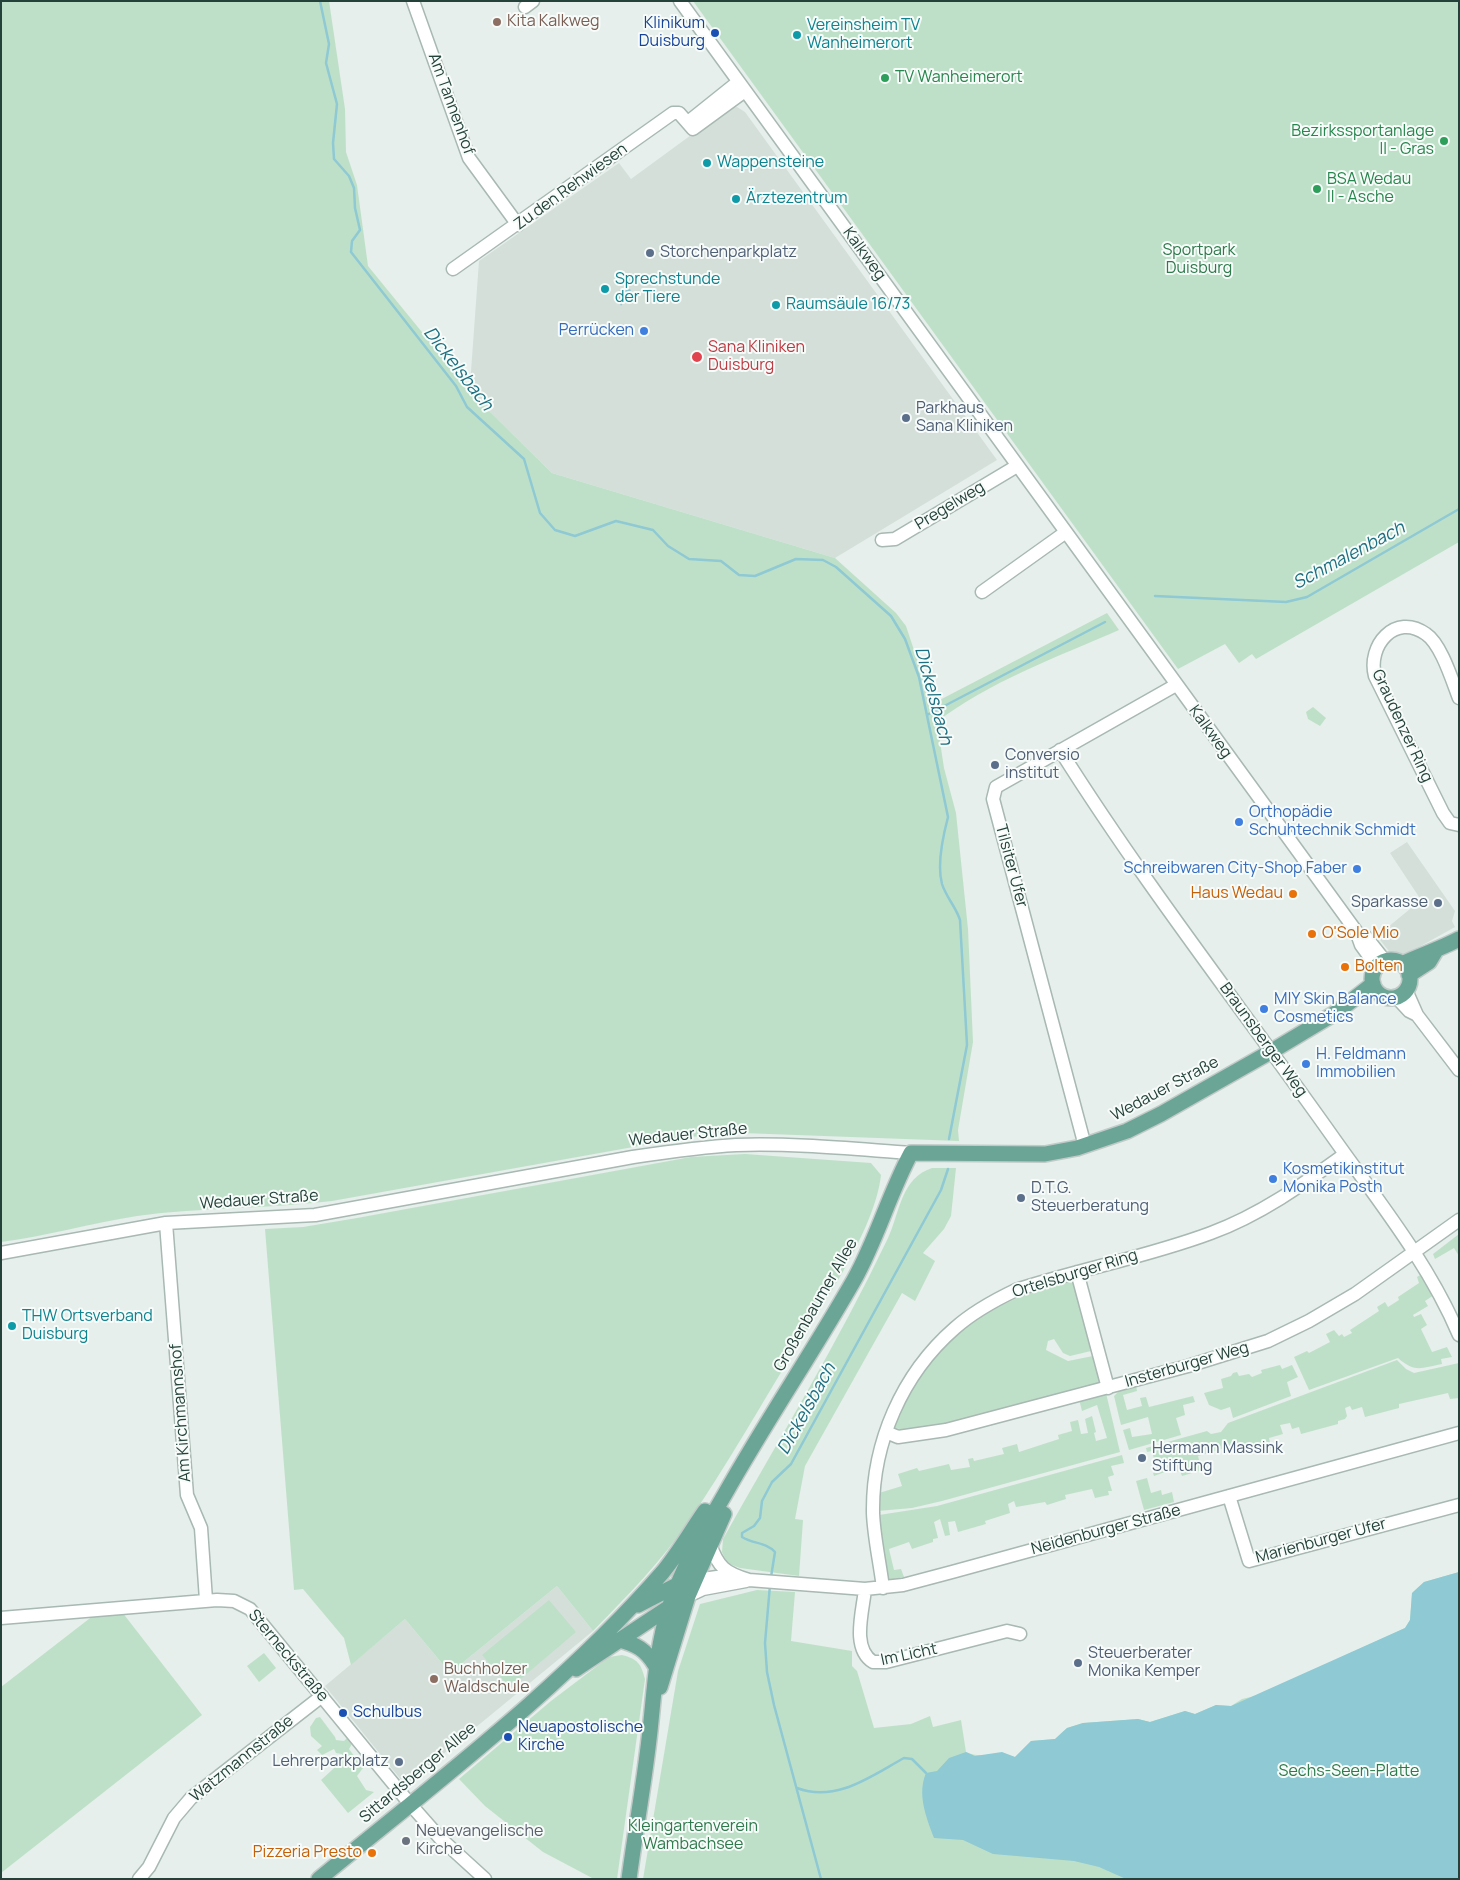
<!DOCTYPE html>
<meta charset="utf-8">
<style>
body{margin:0}
#map{position:relative;width:1460px;height:1880px;overflow:hidden;background:#e6efeb;font-family:Manrope,sans-serif}
canvas{display:block}
.frame{position:absolute;inset:0;border:2px solid #24423a;pointer-events:none}
</style>
<div id="map">
<canvas width="1460" height="1880"></canvas>
<div class="frame"></div>
</div>
<script>
const g = document.querySelector('canvas').getContext('2d');
g.lineJoin = 'round';
function fill(path, color) { g.fillStyle = color; g.fill(path, 'evenodd'); }
function stroke(path, color, width, dash) { g.strokeStyle = color; g.lineWidth = width; g.lineCap = dash ? 'butt' : 'round'; g.setLineDash(dash || []); g.stroke(path); }
function write(font, color, halo, rows, align = 'center') {
  g.font = font + ' Manrope,sans-serif'; g.lineWidth = 4; g.setLineDash([]); g.textBaseline = 'middle'; g.strokeStyle = halo; g.fillStyle = color; for (const [text, x, y, turn = 0] of rows) {
    g.save(); g.translate(x, y); g.rotate((+turn || 0) * Math.PI / 180); g.textAlign = isNaN(turn) ? turn : align; if (halo) g.strokeText(text, 0, 0); g.fillText(text, 0, 0); g.restore();
  }
}
const built = new Path2D(`
 M737 107 745 112 997 460 835 558 552 473 474 396 470 385 479 261 619 163 631 179 728 108Z
 M1407 842 1455 911 1452 921 1455 927 1401 957 1392 955 1377 936 1421 900 1390 853Z
 M557 1586 593 1631 408 1783 402 1781 325 1686 405 1619 450 1673Z`);
const green = new Path2D(`
 M1 1H329L345 109 346 152 357 185 368 266 457 375 470 385 474 396 552 473 835 558 896 613 906 626 932 704 1107 613 1119 630C1062 655 986 683 937 722L944 768 956 813 968 929 973 1042 958 1130 959 1141 742 1133 689 1137 332 1201C267 1209 202 1207 137 1216 91 1223 47 1236 1 1242Z
 M693 1H1459V542L1256 659 1252 654 1239 663 1225 644 1178 669Z
 M1313 707 1326 718 1320 726 1308 719 1306 712Z
 M745 1154 871 1163 881 1175C875 1229 823 1305 794 1351 759 1408 726 1467 688 1522 661 1562 627 1596 593 1631L557 1586 450 1673 405 1619 351 1665 344 1638 303 1589 294 1590 265 1229 303 1227 357 1218 691 1157Z
 M932 1168H956L951 1216 944 1229 923 1253 935 1261 915 1301 902 1293 805 1466 795 1519 803 1520 799 1576 740 1568 727 1563 722 1552 723 1539C779 1439 839 1341 888 1238 900 1212 901 1178 932 1168Z
 M1459 1234V1256L1454 1248 1435 1259 1433 1254Z
 M1422 1274 1434 1295 1425 1301 1428 1306 1413 1315 1414 1317 1421 1314 1427 1325 1421 1329 1432 1352 1447 1347 1452 1357 1441 1359 1442 1364C1421 1368 1415 1373 1398 1358L1309 1390 1294 1357 1307 1351 1309 1353 1330 1342 1326 1334 1334 1330 1339 1336 1342 1334 1344 1337 1352 1333 1350 1330 1379 1311 1377 1307 1385 1302 1388 1307 1399 1300 1398 1297 1419 1283 1417 1277Z
 M1063 1281 1073 1283 1091 1351 1070 1356 1063 1353 1054 1339 1048 1341 1046 1350 1068 1361 1093 1356 1102 1379 1098 1385 922 1430H904L895 1428 894 1423C902 1408 909 1390 919 1376 957 1324 1003 1300 1063 1281Z
 M1397 1360 1406 1369 1414 1373 1459 1363V1398L1450 1399 1448 1393 1399 1404V1408L1365 1417 1362 1407 1352 1410 1350 1406 1345 1408 1347 1416 1345 1419 1338 1421V1424L1301 1434 1299 1427 1292 1429 1290 1423 1280 1425 1283 1434 1269 1438 1271 1448 1243 1455 1240 1449 1231 1451 1229 1447 1198 1456 1202 1470 1182 1476 1180 1471 1174 1472 1173 1469 1154 1476 1153 1473 1157 1471 1152 1451 1147 1452 1146 1448 1207 1431 1211 1434 1221 1432 1228 1423Z
 M1280 1365 1282 1369 1292 1365 1298 1377 1287 1382 1291 1396 1233 1418 1230 1407 1221 1410 1209 1405 1204 1393 1223 1388 1221 1379 1231 1376 1233 1373 1237 1372 1239 1376 1249 1374 1252 1377 1262 1373 1261 1370Z
 M1136 1385 1137 1391 1123 1395 1127 1410 1142 1406 1140 1398 1146 1397 1149 1407 1193 1396 1195 1402 1183 1405 1185 1415 1176 1418 1181 1435 1129 1450 1123 1430 1130 1428 1132 1437 1152 1434 1148 1417 1121 1425 1114 1396 1121 1389Z
 M1106 1393 1120 1452 942 1501 912 1508 878 1511 879 1493 902 1486 898 1474 917 1468 919 1471 949 1464 951 1470 970 1467 968 1459 973 1458 974 1461 1004 1454 1002 1448 1017 1444 1019 1452 1059 1439 1058 1435 1072 1431 1070 1422 1078 1420 1081 1434 1088 1433 1085 1419 1092 1416 1096 1432 1094 1433 1096 1441 1107 1438 1097 1405 1082 1411 1079 1399Z
 M1122 1455 1124 1463 1111 1466 1114 1475 1108 1477 1112 1491H1108L1109 1495 1095 1498 1092 1489 1065 1495 1066 1499 1047 1505 1045 1502 1016 1507 1014 1501 1008 1504 1010 1513 985 1521 986 1524 958 1532 955 1521 948 1522 950 1535 945 1536 940 1519 934 1522 938 1538 933 1539V1542L912 1549 909 1542 889 1549 894 1570 901 1569 904 1577 889 1580 886 1577 879 1531V1515L937 1506Z
 M1147 1478 1151 1493 1161 1490 1162 1495 1172 1492 1174 1502 1144 1510 1136 1481Z
 M1459 1572V1879H643L678 1671 700 1604 757 1590 795 1592 791 1641 852 1651V1666L857 1671 874 1728 911 1724 930 1716 933 1727 961 1720 966 1752C983 1760 994 1749 1015 1757L1031 1741 1055 1739 1067 1728 1083 1723 1138 1719 1150 1722 1185 1711 1195 1714 1216 1705 1231 1706 1242 1699 1259 1695 1405 1628 1410 1620 1412 1593 1424 1582Z
 M549 1600 576 1632 510 1688 482 1655Z
 M122 1612 202 1715 1 1873V1687L94 1615Z
 M264 1653 276 1668 259 1682 247 1666Z
 M622 1655C638 1659 641 1664 645 1679L617 1879H594L543 1852 485 1806 459 1779 551 1701 609 1657Z
 M320 1717 335 1737 336 1740 344 1741 347 1738 352 1744 349 1749 363 1768 357 1776 366 1790 374 1792 348 1813 321 1780 344 1759 342 1754 336 1753 334 1749 322 1755 317 1750 322 1746 311 1736 310 1727 316 1718Z`);
const water = new Path2D(`
 M627 288 631 290 621 306 617 296 620 290Z
 M1459 1572V1879H1126L1099 1867 1074 1861 993 1854 963 1840 934 1838C926 1817 917 1794 926 1773L937 1771 949 1758 966 1752 975 1756 1002 1752 1015 1757 1031 1741 1055 1739 1067 1728 1083 1723 1138 1719 1150 1722 1185 1711 1195 1714 1216 1705 1231 1706 1405 1628 1410 1620 1412 1593 1424 1582Z`);
const stream = new Path2D(`
 M320 1 329 44 326 63 337 104 333 143 334 159 349 176 354 188 355 208 360 230 352 241 351 252 456 386 467 407 524 459 540 513 555 530 575 536 616 521 653 530 668 546 689 559 721 561 739 575 755 576 796 559 823 560 836 567 891 616 905 639 919 677 948 817C943 836 937 866 942 884 946 897 956 907 960 920L967 1045 949 1139
 M1155 596 1286 602 1307 597 1459 509
 M927 715 1105 622
 M771 1577 775 1552C766 1542 753 1544 742 1537V1533L754 1526 760 1518 762 1501 772 1482 791 1464 941 1190 948 1169
 M770 1585 765 1643 767 1672 774 1705 821 1879
 M797 1788C836 1803 871 1776 904 1758L912 1759 926 1773`);
const minor = new Path2D(`
 M413 1 469 158 518 225
 M680 1 1356 931 1361 945 1377 967
 M525 7 533 1
 M688 122 738 82
 M453 269 673 113H679L693 129 745 91
 M882 540 895 539 1017 466
 M982 592 1066 532
 M1459 698C1452 680 1441 644 1426 634 1395 612 1367 646 1375 676L1443 813 1450 823 1459 825
 M1060 750C1145 885 1243 1010 1335 1140 1379 1202 1429 1264 1459 1335
 M1360 934 1366 937 1385 961
 M1406 990 1417 1015 1459 1070
 M1396 997 1409 1011 1417 1015
 M1085 1146 993 799 996 787 1176 685
 M166 1223 187 1495 201 1528 206 1600
 M1 1253 166 1223 315 1215 633 1157C667 1152 701 1147 736 1145 794 1143 853 1149 911 1153
 M1077 1272 1108 1388
 M886 1432 898 1437 946 1430 1188 1366 1268 1341 1309 1321 1355 1294 1459 1220
 M1229 1496 1249 1561 1459 1505
 M710 1544C718 1567 725 1573 749 1580L865 1589 903 1585 952 1572 1459 1433
 M689 1581 731 1575
 M883 1588C880 1563 874 1538 873 1513 872 1443 902 1374 955 1328 973 1312 995 1300 1016 1290 1080 1269 1147 1257 1211 1233 1260 1215 1302 1185 1345 1154
 M865 1589C863 1611 851 1648 873 1662H886L1007 1631 1020 1634
 M688 1596 703 1589 746 1581
 M1 1618 217 1600 234 1601 250 1609 410 1804 440 1838 485 1879
 M139 1879 149 1867 174 1818 191 1798 322 1696`);
const major = new Path2D(`
 M1372 979a19 19 0 1 1 38 0a19 19 0 1 1-38 0Z
 M1402 964C1421 955 1440 949 1459 939
 M1409 975 1429 962 1435 952
 M638 1605 679 1584
 M619 1640C636 1644 646 1650 655 1665
 M576 1669 674 1604
 M660 1687 688 1596 724 1514
 M319 1879C434 1784 564 1686 662 1573 678 1554 691 1531 705 1511
 M629 1879C636 1826 646 1774 651 1721 655 1682 657 1646 669 1608 682 1568 704 1530 725 1494 766 1421 813 1352 854 1280 877 1239 889 1194 911 1153L1045 1154 1077 1148 1127 1131 1161 1114 1272 1051 1337 1012 1373 984`);
const markers = [
 [497,22,5,"#8d6e63"],
 [715,33,5,"#1a4fb4"],
 [797,35,5,"#0f9aa8"],
 [885,78,5,"#2e9e5b"],
 [1444,141,5,"#2e9e5b"],
 [707,163,5,"#0f9aa8"],
 [1317,189,5,"#2e9e5b"],
 [736,199,5,"#0f9aa8"],
 [650,253,5,"#5c6f8a"],
 [605,289,5,"#0f9aa8"],
 [776,305,5,"#0f9aa8"],
 [644,331,5,"#3f7fe0"],
 [697,357,6,"#e0444e"],
 [906,418,5,"#5c6f8a"],
 [995,765,5,"#5c6f8a"],
 [1239,822,5,"#3f7fe0"],
 [1357,869,5,"#3f7fe0"],
 [1293,894,5,"#e8710a"],
 [1438,903,5,"#5c6f8a"],
 [1312,934,5,"#e8710a"],
 [1345,967,5,"#e8710a"],
 [1264,1009,5,"#3f7fe0"],
 [1306,1064,5,"#3f7fe0"],
 [1273,1179,5,"#3f7fe0"],
 [1021,1198,5,"#5c6f8a"],
 [12,1326,5,"#0f9aa8"],
 [1142,1458,5,"#5c6f8a"],
 [1078,1663,5,"#5c6f8a"],
 [434,1679,5,"#8d6e63"],
 [343,1713,5,"#1a4fb4"],
 [508,1737,5,"#1a4fb4"],
 [399,1762,5,"#5c6f8a"],
 [406,1841,5,"#6b7280"],
 [372,1853,5,"#e8710a"]
];
const educationNames = [
 ["Kita Kalkweg",507,22],
 ["Buchholzer",444,1670],
 ["Waldschule",444,1688]
];
const transitNames = [
 ["Klinikum",705,24,"right"],
 ["Duisburg",705,42,"right"],
 ["Schulbus",353,1713],
 ["Neuapostolische",518,1728],
 ["Kirche",518,1746]
];
const cultureNames = [
 ["Vereinsheim TV",807,26],
 ["Wanheimerort",807,44],
 ["Wappensteine",717,163],
 ["Ärztezentrum",746,199],
 ["Sprechstunde",615,280],
 ["der Tiere",615,298],
 ["Raumsäule 16/73",786,305],
 ["THW Ortsverband",22,1317],
 ["Duisburg",22,1335]
];
const leisureNames = [
 ["TV Wanheimerort",895,78],
 ["Bezirkssportanlage",1434,132,"right"],
 ["II - Gras",1434,150,"right"],
 ["BSA Wedau",1327,180],
 ["II - Asche",1327,198]
];
const streetNames = [
 ["Am Tannenhof",451,104,70],
 ["Zu den Rehwiesen",571,187,-36],
 ["Kalkweg",864,254,54],
 ["Pregelweg",950,506,-31],
 ["Graudenzer Ring",1402,726,65],
 ["Kalkweg",1210,732,54],
 ["Tilsiter Ufer",1011,866,75],
 ["Braunsberger Weg",1263,1040,54],
 ["Wedauer Straße",1165,1089,-28],
 ["Wedauer Straße",688,1135,-6],
 ["Wedauer Straße",259,1200,-4],
 ["Ortelsburger Ring",1075,1274,-17],
 ["Großenbaumer Allee",816,1305,-60],
 ["Insterburger Weg",1187,1365,-16],
 ["Am Kirchmannshof",181,1413,-94],
 ["Neidenburger Straße",1106,1530,-15],
 ["Marienburger Ufer",1321,1541,-15],
 ["Im Licht",909,1655,-12],
 ["Sterneckstraße",288,1656,50],
 ["Watzmannstraße",242,1759,-39],
 ["Sittardsberger Allee",418,1773,-40]
];
const parkNames = [
 ["Sportpark",1199,251],
 ["Duisburg",1199,269],
 ["Sechs-Seen-Platte",1349,1772],
 ["Kleingartenverein",693,1827],
 ["Wambachsee",693,1845]
];
const serviceNames = [
 ["Storchenparkplatz",660,253],
 ["Parkhaus",916,409],
 ["Sana Kliniken",916,427],
 ["Conversio",1005,756],
 ["institut",1005,774],
 ["Sparkasse",1428,903,"right"],
 ["D.T.G.",1031,1189],
 ["Steuerberatung",1031,1207],
 ["Hermann Massink",1152,1449],
 ["Stiftung",1152,1467],
 ["Steuerberater",1088,1654],
 ["Monika Kemper",1088,1672],
 ["Lehrerparkplatz",389,1762,"right"]
];
const shopNames = [
 ["Perrücken",634,331,"right"],
 ["Orthopädie",1249,813],
 ["Schuhtechnik Schmidt",1249,831],
 ["Schreibwaren City-Shop Faber",1347,869,"right"],
 ["M|Y Skin Balance",1274,1000],
 ["Cosmetics",1274,1018],
 ["H. Feldmann",1316,1055],
 ["Immobilien",1316,1073],
 ["Kosmetikinstitut",1283,1170],
 ["Monika Posth",1283,1188]
];
const healthNames = [
 ["Sana Kliniken",708,348],
 ["Duisburg",708,366]
];
const foodNames = [
 ["Haus Wedau",1283,894],
 ["O'Sole Mio",1322,934,"left"],
 ["Bolten",1355,967,"left"],
 ["Pizzeria Presto",362,1853]
];
const worshipNames = [
 ["Neuevangelische",416,1832],
 ["Kirche",416,1850]
];
const waterNames = [
 ["Dickelsbach",458,369,52],
 ["Schmalenbach",1349,556,-28],
 ["Dickelsbach",933,696,75],
 ["Dickelsbach",807,1409,-61]
];
fill(built, '#d4dfda');
fill(green, '#bfe0c8');
fill(water, '#8ec9d4');
stroke(stream, '#8ec9d4', 2.5);
stroke(minor, '#a8b8b2', 15);
stroke(major, '#c2cac8', 18);
stroke(minor, '#fff', 12);
stroke(major, '#6aa596', 15);
for (const [x, y, r, color] of markers) { const dot = new Path2D(); dot.arc(x, y, r, 0, 2 * Math.PI); g.fillStyle = color; g.fill(dot); stroke(dot, '#f7fbf9', 2); }
write('16px', '#785e54', '#f7fbf9', educationNames, 'left');
write('16px', '#164399', '#f7fbf9', transitNames, 'left');
write('16px', '#0d838f', '#f7fbf9', cultureNames, 'left');
write('16px', '#27864d', '#f7fbf9', leisureNames, 'left');
write('16px', '#24423a', '#f7fbf9', streetNames);
write('16px', '#2d7a4b', '#f7fbf9', parkNames);
write('16px', '#4e5e75', '#f7fbf9', serviceNames, 'left');
write('16px', '#366cbe', '#f7fbf9', shopNames, 'left');
write('16px', '#be3a42', '#f7fbf9', healthNames, 'left');
write('16px', '#c56008', '#f7fbf9', foodNames, 'right');
write('16px', '#5b616d', '#f7fbf9', worshipNames, 'left');
write('italic 18px', '#1c6f80', '#f7fbf9', waterNames);
</script>
